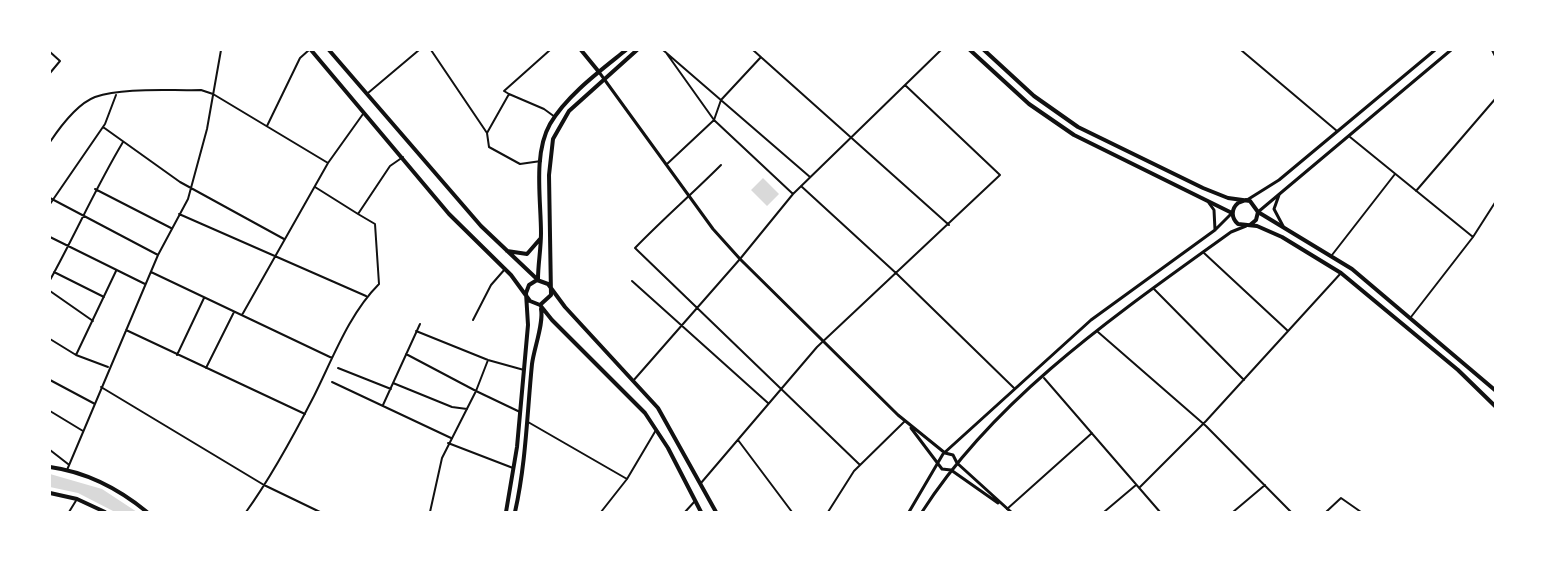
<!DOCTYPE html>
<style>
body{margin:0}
#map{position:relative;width:1545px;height:562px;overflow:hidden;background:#fff;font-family:Georgia,serif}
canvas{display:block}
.frame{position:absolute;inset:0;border:51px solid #fff;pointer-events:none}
</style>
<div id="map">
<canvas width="1545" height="562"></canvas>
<div class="frame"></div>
</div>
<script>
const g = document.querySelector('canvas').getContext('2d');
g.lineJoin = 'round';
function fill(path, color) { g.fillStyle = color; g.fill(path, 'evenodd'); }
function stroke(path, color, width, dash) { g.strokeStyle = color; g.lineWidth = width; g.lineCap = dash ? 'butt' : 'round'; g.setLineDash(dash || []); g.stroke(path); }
const water = new Path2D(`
 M763 178 779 194 767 206 751 190Z
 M50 474 102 489 137 512H115L78 493 50 487Z`);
const minor = new Path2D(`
 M431 50 487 133
 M663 50 810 177
 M753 50 949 225
 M1241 50 1337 131
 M1492 50 1496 58
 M50 52 60 61 50 73
 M667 54 714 120 793 194
 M368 93 419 50
 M509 94 504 91 550 50
 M267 126 300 58 309 50
 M103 127 180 182 284 239
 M1350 137 1473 237
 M50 142C60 127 77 104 95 97 124 87 170 91 201 90L213 94 328 163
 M541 161 520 164 489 147 487 133 509 94 544 109 555 117
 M667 164 714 120 721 100 761 57
 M721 165C692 194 663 219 635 248L860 465
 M801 186 897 274 1014 388
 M315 187 358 214
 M95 189 171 228
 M1416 191 1496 98
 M50 198 158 255
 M50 204 105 124 116 95
 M179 214 366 296
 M50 237 145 284
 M1204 253 1288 331
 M1332 255 1395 174
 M54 272 104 297
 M151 272 332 358
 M50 280C75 235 96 187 123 142
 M632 281 768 403
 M1153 288 1244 380
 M50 291 93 321
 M242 315 328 163 363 114
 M1411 317 1473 237 1496 201
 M473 320 491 285 505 269
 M126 330 305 414
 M416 331 488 360 524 370
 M1098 332 1206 426 1291 512
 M50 339 76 355 108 367
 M406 354 476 391 488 360
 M76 355 116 271
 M177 355 204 298
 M206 368 234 312
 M338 368 391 389
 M1044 378 1160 512
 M50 380 95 404
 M633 381 740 259 793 194 941 50
 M332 382 451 438
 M393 383 452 407 467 409
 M101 387 264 485 320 512
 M383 405 420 324
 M50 411 83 431
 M528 422 627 479
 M738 440 792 512
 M448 443 513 468
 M50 450 68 464
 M67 470 158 255 188 199 207 129 221 50
 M701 483 817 347 1000 175 905 85
 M1139 488 1206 421 1341 273
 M1007 509 1092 433
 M50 512H54
 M69 512 77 499
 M246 512C272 476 294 435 314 396 333 358 349 314 379 284L375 224 358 214 390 166 403 157
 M430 512 442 458 476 391 520 412
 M601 512 627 479 656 430
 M685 512 695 501
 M828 512 854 471 905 421
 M1104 512 1136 485
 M1233 512 1265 485
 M1326 512 1341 498 1361 512`);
const tertiary = new Path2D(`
 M599 72 713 229 740 259 898 415 945 453 953 455 957 463 1011 512
 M1279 195 1274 209 1283 226
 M1247 200 1279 180 1435 50
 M1209 203 1214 210 1215 230
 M1258 212 1451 50
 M911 428 942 469 951 470 998 503
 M909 512 943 454 1091 320 1215 230 1232 213
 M922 512C996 396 1120 312 1231 232L1246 226`);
const secondary = new Path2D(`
 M311 50 449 214 511 275 530 301 540 305 551 295 549 175 553 139 569 111 637 50
 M329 50 481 226 538 280
 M581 50 599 72
 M970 50 1029 104 1074 135 1232 213
 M984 50 1034 96 1078 127 1203 188 1228 198 1250 201 1258 212 1256 220 1250 225
 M1246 200 1238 203C1231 209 1231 218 1238 224L1257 226 1282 237 1341 273 1458 370 1496 407
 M1258 212 1352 269 1496 391
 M507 251 527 254 540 239
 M538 279C538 264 541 249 541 233 541 200 533 154 550 124 567 95 600 71 626 50
 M540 305 552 320 645 413 668 448 701 512
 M506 512 517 447 528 325 526 293 529 285 537 280 548 284 565 307 658 408 716 512
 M515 512C526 463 527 414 532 364 534 348 544 323 541 309`);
const primary = new Path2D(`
 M50 467C86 472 119 489 147 512
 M50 493 77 499 105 512`);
fill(water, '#d9d9d9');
stroke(minor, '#111', 2);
stroke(tertiary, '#111', 3);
stroke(secondary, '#111', 4);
stroke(primary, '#111', 4);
</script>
